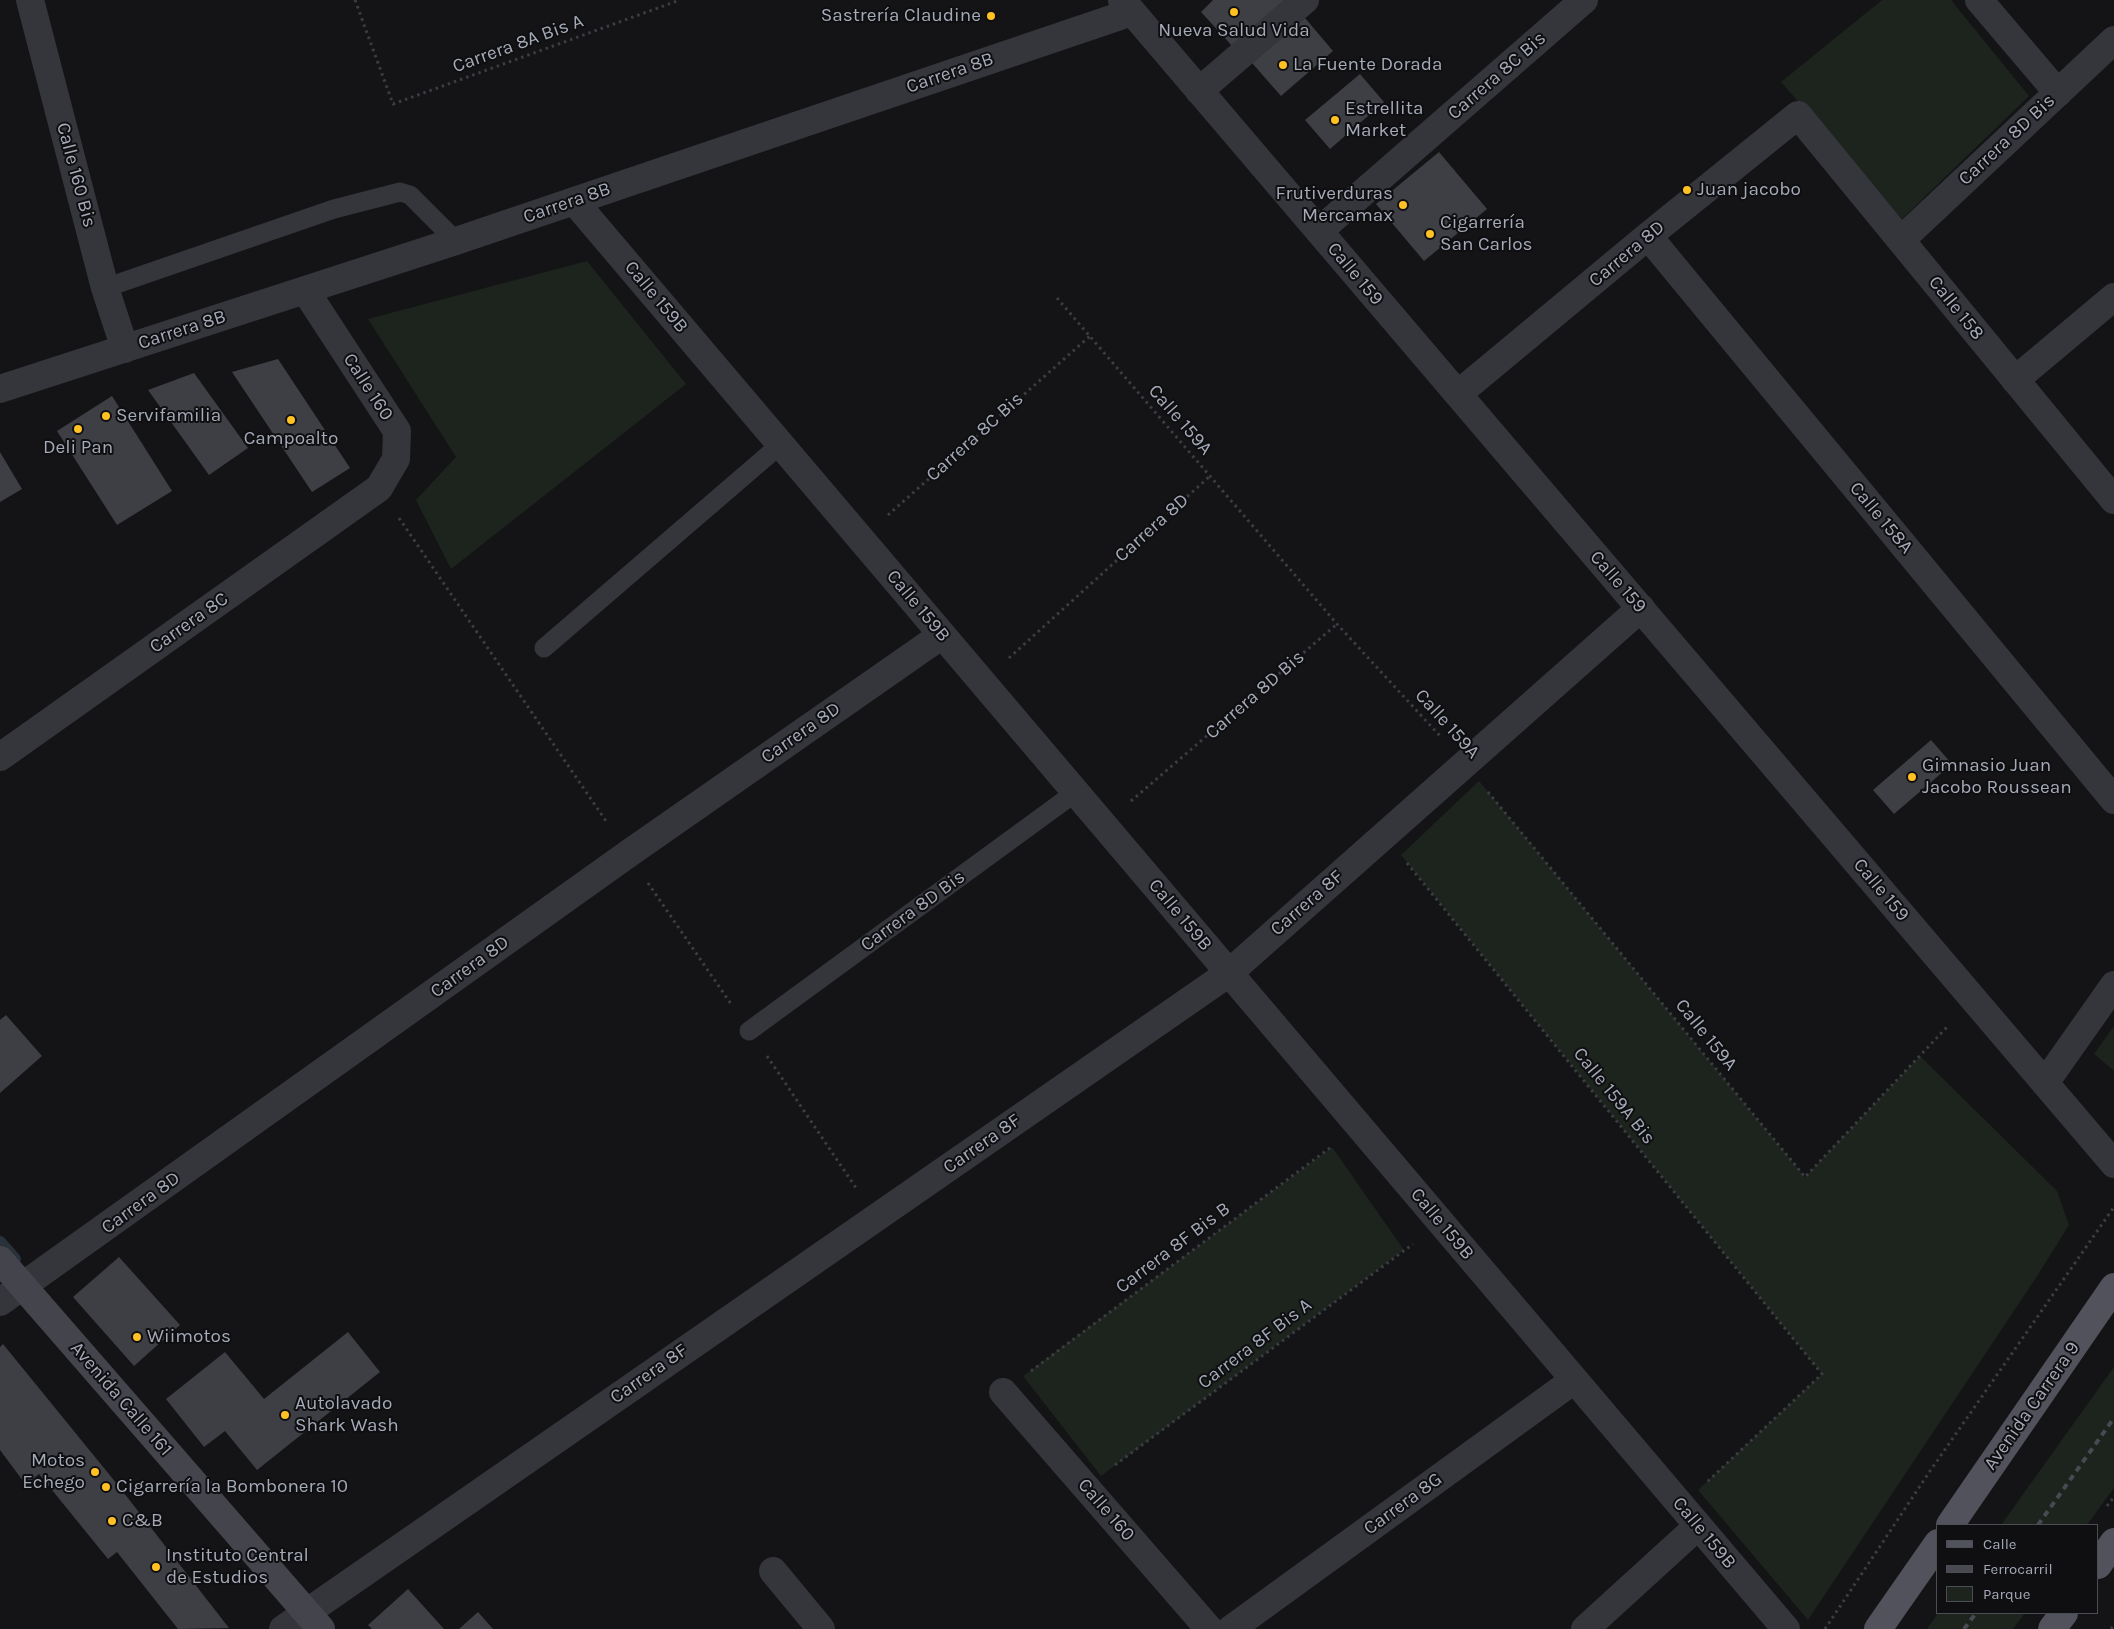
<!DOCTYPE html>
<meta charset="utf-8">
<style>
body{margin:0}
#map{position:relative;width:2114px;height:1629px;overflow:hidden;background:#141416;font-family:Karla,sans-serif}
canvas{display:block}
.legend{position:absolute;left:1936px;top:1524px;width:162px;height:90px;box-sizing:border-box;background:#0f0f11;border:1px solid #4b4d54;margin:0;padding:6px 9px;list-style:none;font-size:15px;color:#a5aab8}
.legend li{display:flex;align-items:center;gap:10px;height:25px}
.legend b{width:25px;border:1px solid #4b4d54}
</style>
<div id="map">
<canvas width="2114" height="1629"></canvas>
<ul class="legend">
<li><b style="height:6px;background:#51525b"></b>Calle</li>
<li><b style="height:6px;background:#484951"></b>Ferrocarril</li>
<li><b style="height:14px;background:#1c241d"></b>Parque</li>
</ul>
</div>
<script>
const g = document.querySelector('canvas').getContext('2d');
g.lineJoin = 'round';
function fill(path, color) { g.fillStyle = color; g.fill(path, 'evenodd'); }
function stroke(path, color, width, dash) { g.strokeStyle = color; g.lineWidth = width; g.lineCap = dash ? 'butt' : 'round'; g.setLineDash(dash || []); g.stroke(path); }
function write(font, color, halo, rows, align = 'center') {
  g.font = font + ' Karla,sans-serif'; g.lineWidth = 4; g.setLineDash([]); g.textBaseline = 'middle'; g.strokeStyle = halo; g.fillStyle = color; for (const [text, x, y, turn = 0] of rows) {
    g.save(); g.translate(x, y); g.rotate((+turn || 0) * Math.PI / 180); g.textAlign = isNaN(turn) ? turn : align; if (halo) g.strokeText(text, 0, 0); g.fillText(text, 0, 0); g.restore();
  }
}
const green = new Path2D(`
 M1882 0H1951L2029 96 1902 219 1781 82Z
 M587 261 686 384 451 569 416 500 456 457 368 319Z
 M1479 781 1805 1177 1920 1056 2057 1191 2069 1225 2039 1273 1808 1620 1698 1490 1822 1374 1401 855Z
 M2114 1026V1071L2094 1054Z
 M1332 1147 1404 1250 1101 1476 1023 1376Z
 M2114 1367V1488L2087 1525H2001Z
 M1938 1613H2025L2013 1629H1927Z`);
const stream = new Path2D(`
 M0 1242 15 1259`);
const building = new Path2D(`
 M1213 0H1284L1233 47 1201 12Z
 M1305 18 1333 51 1281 96 1252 63Z
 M1360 74 1384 102 1330 149 1305 120Z
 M1439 152 1487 209 1424 261 1376 204Z
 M278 359 350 468 312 492 232 372Z
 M194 373 248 448 209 475 148 390Z
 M112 396 172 491 117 525 57 431Z
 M0 452 22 489 0 502Z
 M1931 740 1952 764 1894 814 1873 790Z
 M6 1015 42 1056 0 1093V1020Z
 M119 1257 180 1325 134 1366 73 1297Z
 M348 1332 380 1372 257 1470 225 1431 204 1447 166 1399 225 1352 264 1399Z
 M3 1344 117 1484 229 1628 178 1629 117 1552 108 1559 39 1474 26 1485 0 1450V1347Z
 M408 1589 444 1629H372L368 1625Z
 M478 1612 493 1629H459Z`);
const path = new Path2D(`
 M355 0 393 104 680 0
 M1057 298 1337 624 1440 736
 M888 515 1090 336
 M399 518 608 824
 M1009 658 1210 476
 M1488 792 1805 1177 1948 1026
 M1131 801 1337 624
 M1407 863 1822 1374 1707 1482
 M648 883 731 1004
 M767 1056 856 1188
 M1031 1371 1331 1147
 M1115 1465 1413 1244
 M2107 1506 2114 1497
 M1825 1629 1930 1471 2114 1207
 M2111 1629 2114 1625`);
const lane = new Path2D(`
 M105 288 334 209 400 192 410 195 456 241
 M544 648 781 444
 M749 1031 1076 792`);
const street = new Path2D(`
 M30 0 105 288 125 349
 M1122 0 2114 1164
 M1979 0 2058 93
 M1199 91 1305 0
 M574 201 1786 1629
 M1319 231 1584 0
 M1648 236 2114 800
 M1901 240 2114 40
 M2015 380 2114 297
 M0 389 456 241 1132 12
 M1458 394 1648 236 1798 115 2114 500
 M0 757 379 488 396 459 397 431 305 290
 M2045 1083 2114 985
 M0 1302 628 854 942 635
 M1003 1392 1209 1629
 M773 1571 821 1629
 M283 1629 1229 973 1641 608
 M1231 1629 1574 1380
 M1585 1629 1698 1526`);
const secondary = new Path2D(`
 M0 1260 321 1629`);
const primary = new Path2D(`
 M1950 1525 2114 1287
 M2098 1565 2114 1542
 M1878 1629 1938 1543
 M2052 1629 2064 1613`);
const rail = new Path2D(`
 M2038 1525 2114 1418
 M1964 1629 1976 1613`);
const markers = [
 [1234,12,5,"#ffc123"],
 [991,16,5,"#ffc123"],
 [1283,65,5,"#ffc123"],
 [1335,120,5,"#ffc123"],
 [1687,190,5,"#ffc123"],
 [1403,205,5,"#ffc123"],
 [1430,234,5,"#ffc123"],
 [106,416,5,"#ffc123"],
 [291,420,5,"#ffc123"],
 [78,429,5,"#ffc123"],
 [1912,777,5,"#ffc123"],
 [137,1337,5,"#ffc123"],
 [285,1415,5,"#ffc123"],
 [95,1472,5,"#ffc123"],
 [106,1487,5,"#ffc123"],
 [112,1521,5,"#ffc123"],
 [156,1567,5,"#ffc123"]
];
const poiNames = [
 ["Sastrería Claudine",981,16,"right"],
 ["Nueva Salud Vida",1234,31,"center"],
 ["La Fuente Dorada",1293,65],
 ["Estrellita",1345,109],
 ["Market",1345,131],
 ["Juan jacobo",1697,190],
 ["Frutiverduras",1393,194,"right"],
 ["Mercamax",1393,216,"right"],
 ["Cigarrería",1440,223],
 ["San Carlos",1440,245],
 ["Servifamilia",116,416],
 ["Campoalto",291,439,"center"],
 ["Deli Pan",78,448,"center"],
 ["Gimnasio Juan",1922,766],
 ["Jacobo Roussean",1922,788],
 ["Wiimotos",147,1337],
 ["Autolavado",295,1404],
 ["Shark Wash",295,1426],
 ["Motos",85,1461,"right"],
 ["Echego",85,1483,"right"],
 ["Cigarrería la Bombonera 10",116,1487],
 ["C&B",122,1521],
 ["Instituto Central",166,1556],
 ["de Estudios",166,1578]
];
const streetNames = [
 ["Carrera 8A Bis A",518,44,-20],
 ["Carrera 8B",950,73,-19],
 ["Carrera 8C Bis",1497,76,-41],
 ["Carrera 8D Bis",2007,140,-43],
 ["Calle 160 Bis",76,175,75],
 ["Carrera 8B",567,203,-19],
 ["Carrera 8D",1627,254,-40],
 ["Calle 159",1355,274,50],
 ["Calle 159B",656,297,50],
 ["Calle 158",1956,308,51],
 ["Carrera 8B",182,330,-18],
 ["Calle 160",368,387,57],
 ["Calle 159A",1180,420,49],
 ["Carrera 8C Bis",975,437,-42],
 ["Calle 158A",1881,518,50],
 ["Carrera 8D",1152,528,-42],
 ["Calle 159",1618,582,49],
 ["Calle 159B",918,606,50],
 ["Carrera 8C",189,623,-35],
 ["Carrera 8D Bis",1255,695,-41],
 ["Calle 159A",1447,724,48],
 ["Carrera 8D",801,733,-35],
 ["Calle 159",1881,890,50],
 ["Carrera 8F",1307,903,-41],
 ["Carrera 8D Bis",913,911,-36],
 ["Calle 159B",1180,915,50],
 ["Carrera 8D",470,967,-36],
 ["Calle 159A",1706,1035,51],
 ["Calle 159A Bis",1614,1096,51],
 ["Carrera 8F",982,1144,-35],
 ["Carrera 8D",141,1203,-36],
 ["Calle 159B",1442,1224,50],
 ["Carrera 8F Bis B",1173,1248,-37],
 ["Carrera 8F Bis A",1255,1344,-37],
 ["Carrera 8F",649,1374,-35],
 ["Avenida Calle 161",121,1399,49],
 ["Avenida Carrera 9",2032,1406,-55],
 ["Carrera 8G",1403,1504,-36],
 ["Calle 160",1106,1510,49],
 ["Calle 159B",1704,1533,50]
];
fill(green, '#1c241d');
stroke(stream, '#29323b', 12);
fill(building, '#3e3f44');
stroke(path, '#3b3d43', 3, [2.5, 4]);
stroke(lane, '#35363c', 19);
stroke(street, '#35363c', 28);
stroke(secondary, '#43444c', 28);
stroke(primary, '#51525b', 28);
stroke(rail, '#484951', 4, [6, 5]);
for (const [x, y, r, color] of markers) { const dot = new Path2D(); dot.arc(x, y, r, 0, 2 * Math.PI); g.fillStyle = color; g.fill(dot); stroke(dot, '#0f0f11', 2); }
write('19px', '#a5aab8', '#0f0f11', poiNames, 'left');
write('19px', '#a5aab8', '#0f0f11', streetNames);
</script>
